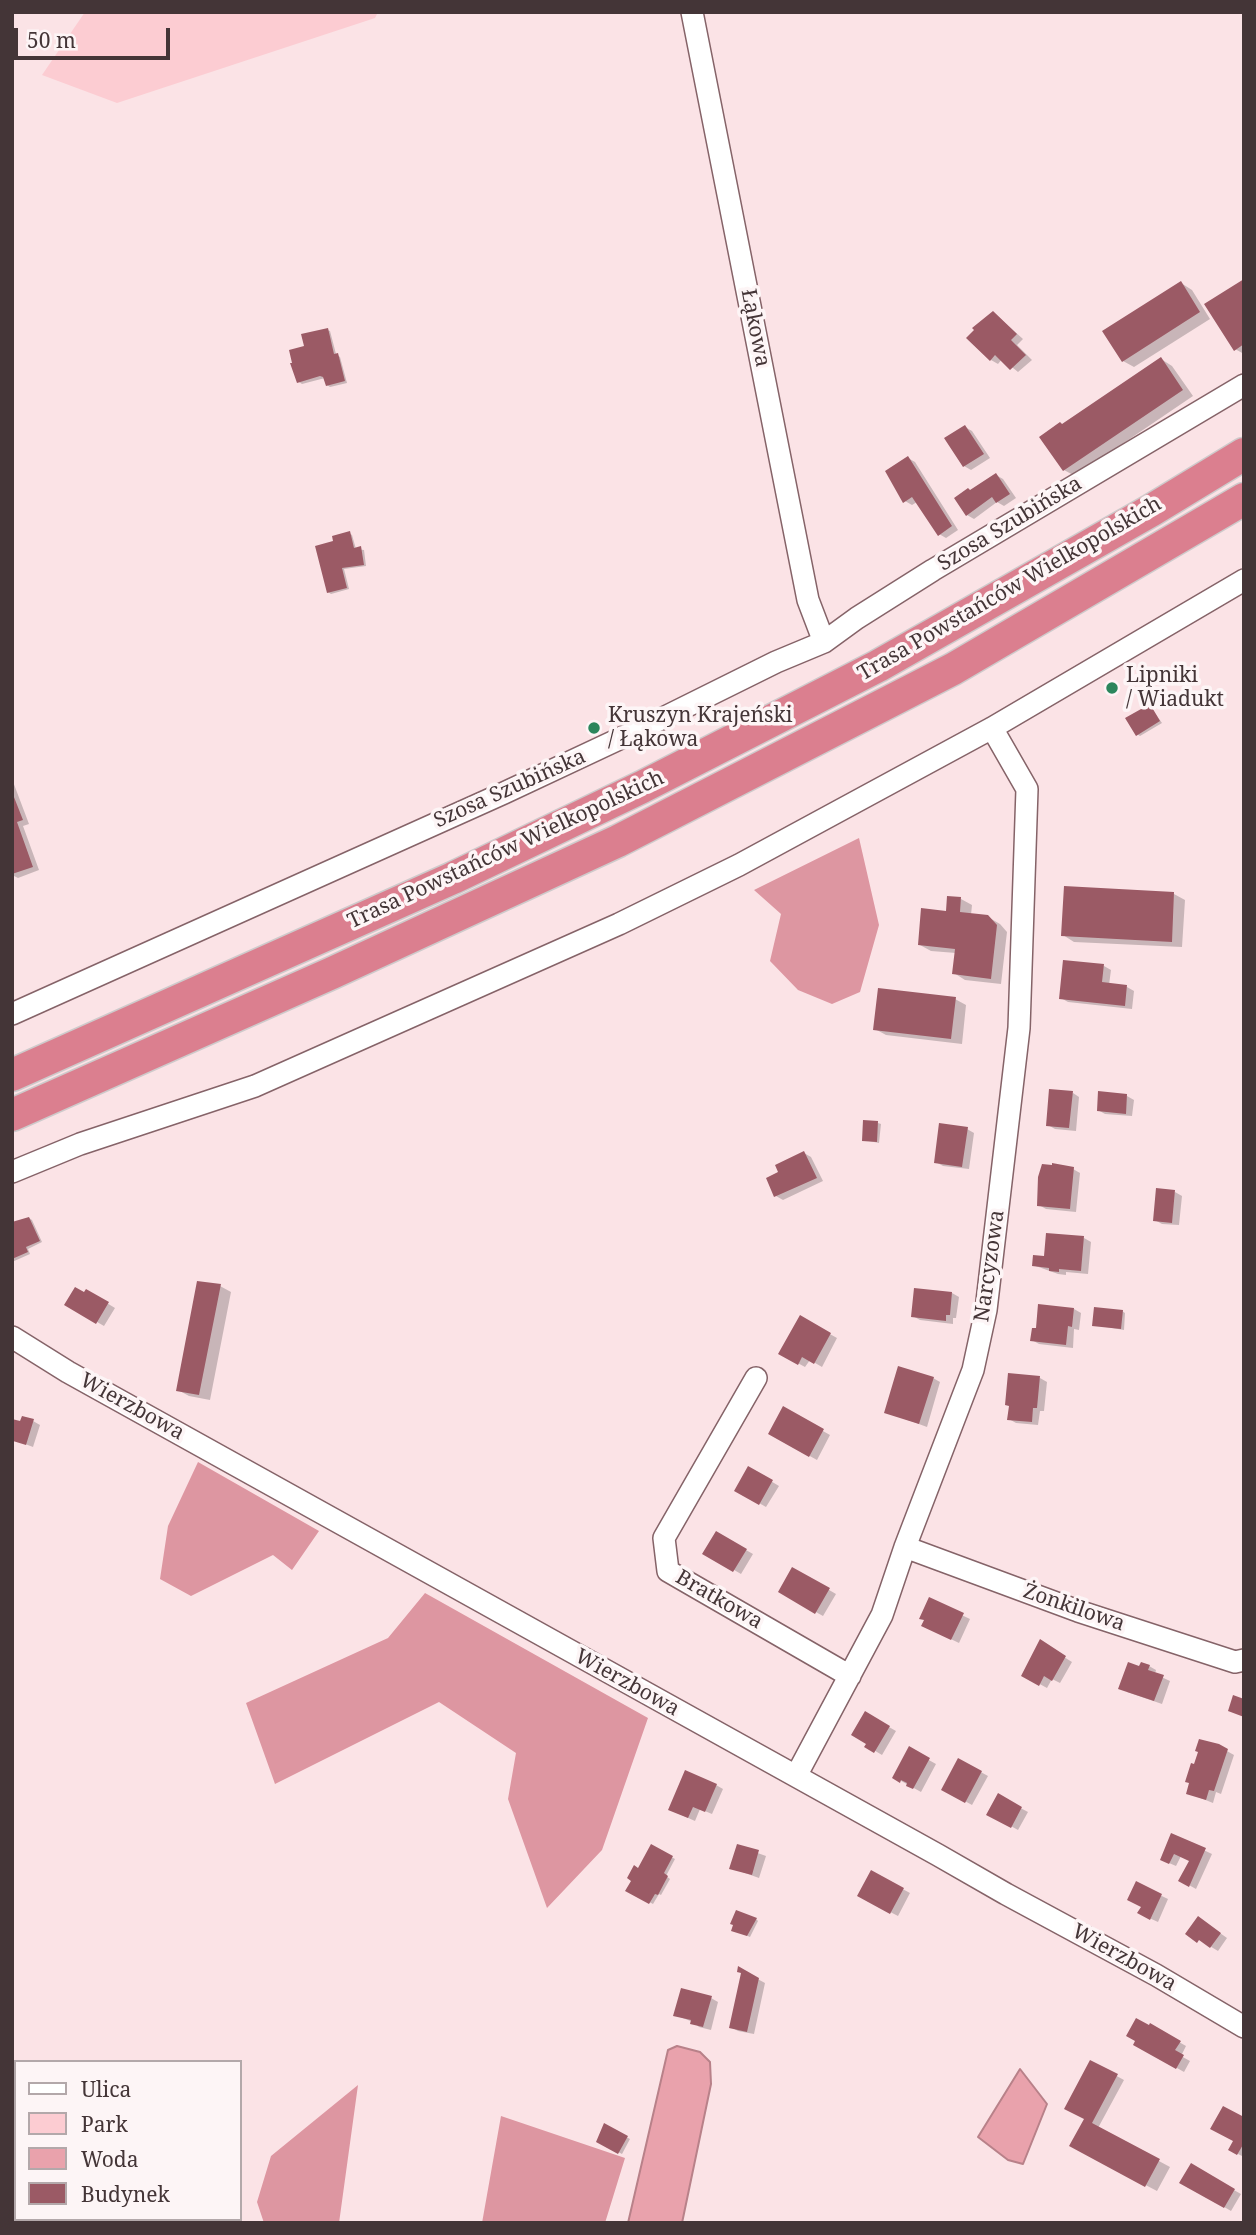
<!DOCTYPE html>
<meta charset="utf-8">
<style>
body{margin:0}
#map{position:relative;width:1256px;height:2235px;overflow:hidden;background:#fbe3e6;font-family:"Noto Serif",serif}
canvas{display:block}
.frame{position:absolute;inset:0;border:14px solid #443537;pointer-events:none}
.legend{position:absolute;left:14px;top:2060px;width:228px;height:161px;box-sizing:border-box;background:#fdf5f6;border:2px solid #b3a8aa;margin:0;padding:9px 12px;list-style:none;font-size:21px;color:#443537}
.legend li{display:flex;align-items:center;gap:14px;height:35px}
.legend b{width:35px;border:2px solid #b3a8aa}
.scale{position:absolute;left:14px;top:28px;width:156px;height:32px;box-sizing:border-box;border:4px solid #443537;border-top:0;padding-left:9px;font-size:21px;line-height:24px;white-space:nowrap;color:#443537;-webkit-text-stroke:5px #fdf5f6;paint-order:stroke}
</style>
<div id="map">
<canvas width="1256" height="2235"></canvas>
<div class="frame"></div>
<ul class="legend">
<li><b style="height:9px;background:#fff"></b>Ulica</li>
<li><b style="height:19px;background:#fcccd2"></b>Park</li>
<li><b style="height:19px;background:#e9a2ac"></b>Woda</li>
<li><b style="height:19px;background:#9b5a65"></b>Budynek</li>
</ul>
<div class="scale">50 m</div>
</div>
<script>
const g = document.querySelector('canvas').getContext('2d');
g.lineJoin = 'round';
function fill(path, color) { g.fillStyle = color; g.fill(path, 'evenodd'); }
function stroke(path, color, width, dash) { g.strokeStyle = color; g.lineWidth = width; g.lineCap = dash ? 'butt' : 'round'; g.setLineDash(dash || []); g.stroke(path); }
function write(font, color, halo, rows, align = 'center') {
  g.font = font + ' "Noto Serif",serif'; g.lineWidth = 7; g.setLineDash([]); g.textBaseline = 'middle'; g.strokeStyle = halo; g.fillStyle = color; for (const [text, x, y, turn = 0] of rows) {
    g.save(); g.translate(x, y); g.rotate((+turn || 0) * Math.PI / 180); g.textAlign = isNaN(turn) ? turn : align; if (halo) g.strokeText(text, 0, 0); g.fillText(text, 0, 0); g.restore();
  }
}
const green = new Path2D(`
 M85 12H378L375 18 117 103 42 75Z`);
const forest = new Path2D(`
 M859 838 879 925 860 992 832 1004 798 990 770 961 781 914 754 890Z
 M198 1462 319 1531 292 1570 273 1555 191 1596 160 1579 168 1526Z
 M425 1593 648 1718 602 1850 547 1908 508 1799 516 1753 439 1702 275 1784 246 1703 388 1638Z
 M358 2085 339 2223H264L257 2202 271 2156Z
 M501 2116 625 2158 605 2223H482Z`);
const water = new Path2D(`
 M677 2046 700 2052 710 2062 711 2084 682 2223H628L668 2050Z
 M1020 2069 1047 2104 1023 2164 1008 2160 978 2137Z`);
const shadow = new Path2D(`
 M1244 281V354L1235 349Z
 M1181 283 1192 290 1210 319 1134 367 1123 361Z
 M994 313 1023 339 1017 345 1032 360 1018 372 1002 359 998 364 991 360Z
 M327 330 330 331 336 354 340 357 347 383 330 387 327 385 325 378 302 384 299 382Z
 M1161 359 1172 366 1193 396 1075 476 1064 470 1063 426Z
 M965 427 972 431 990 458 971 470 964 466 947 439Z
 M908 458 915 462 958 530 946 538 939 534 917 502 912 505 905 501Z
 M996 475 1003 479 1016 498 1004 506 997 502 974 519 967 515 971 492Z
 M349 533 352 535 356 549 364 550 366 566 344 569 349 589 331 594 328 592 335 543Z
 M1150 706 1162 723 1140 736 1137 734Z
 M12 779 29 824 23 826 39 870 18 878 12 875Z
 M1174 894 1185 900 1182 947 1074 942 1063 935Z
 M961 899 972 905 971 915 988 917 1000 924 1007 932 1001 984 965 980 954 973 956 953 931 951 920 945Z
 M1104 966 1111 970 1109 985 1127 987 1134 991 1132 1009 1068 1002 1061 998Z
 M955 999 966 1005 962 1044 886 1035 875 1029Z
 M1073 1093 1079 1097 1076 1131 1055 1129 1048 1125Z
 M1127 1096 1134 1100 1132 1116 1105 1114 1098 1110Z
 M878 1123 881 1124 879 1143 864 1140Z
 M967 1129 974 1133 969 1169 943 1166 936 1162Z
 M804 1153 811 1157 823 1181 783 1200 776 1196 780 1173Z
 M1073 1169 1080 1173 1076 1212 1046 1209 1039 1205Z
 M1175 1192 1182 1196 1179 1225 1162 1224 1155 1220Z
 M29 1218 32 1220 42 1242 28 1249 30 1254 12 1262V1225Z
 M1084 1238 1091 1242 1088 1274 1066 1272V1275L1058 1274 1033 1265Z
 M220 1286 231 1292 210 1400 189 1396 178 1390Z
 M87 1291 115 1308 104 1326 66 1304Z
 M952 1293 959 1297 956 1318H953V1324L920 1320 913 1316Z
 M1074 1309 1081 1313 1079 1330 1074 1329 1073 1348 1039 1344 1032 1340 1037 1330Z
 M1122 1311 1125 1313 1124 1330 1094 1325Z
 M801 1318 837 1338 822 1367 810 1360 805 1367 781 1354Z
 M933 1378 940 1382 927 1427 886 1412Z
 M1040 1378 1047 1382 1044 1411H1040L1038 1425 1016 1423 1009 1419 1010 1407Z
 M784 1409 830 1435 817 1460 770 1434Z
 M12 1421 21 1424 33 1421 40 1425 33 1447 12 1439Z
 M749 1468 779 1486 766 1507 736 1490Z
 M716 1533 753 1554 741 1574 705 1553Z
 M793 1569 836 1594 823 1616 780 1592Z
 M930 1600 970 1619 959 1643 930 1629Z
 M1040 1642 1072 1662 1060 1683 1052 1679 1047 1688 1023 1675Z
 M1149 1666 1156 1670 1155 1674 1170 1681 1162 1704 1127 1692 1140 1669Z
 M866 1714 896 1731 882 1755 867 1746Z
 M1218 1746 1234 1755 1221 1794 1216 1792 1213 1803 1188 1793Z
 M909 1749 936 1764 921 1792 894 1777Z
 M959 1760 988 1776 972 1805 943 1789Z
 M716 1785 723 1789 712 1814 700 1809 695 1821 677 1813Z
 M998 1796 1028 1812 1018 1830 989 1814Z
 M1172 1835 1212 1854 1196 1889 1180 1880 1191 1861 1181 1856 1176 1866 1169 1863Z
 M738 1846 766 1856 759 1878 731 1868Z
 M652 1847 675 1859 666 1876 670 1879 661 1895 659 1894 653 1904 628 1891Z
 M871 1872 910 1893 898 1916 859 1896Z
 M1137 1884 1168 1899 1158 1922 1147 1917Z
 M756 1919 758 1921 750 1937 736 1931Z
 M1206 1923 1227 1938 1218 1951 1188 1933Z
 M739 1969 765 1983 754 2034 738 2031 731 2027 742 1974Z
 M711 1998 718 2002 711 2030 699 2027 693 2022 675 2015Z
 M1151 2026 1186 2046 1181 2056 1190 2061 1184 2072 1135 2044Z
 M1091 2062 1124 2080 1098 2128 1170 2167 1157 2191 1082 2152Z
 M1244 2119V2157L1230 2150Z
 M605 2126 630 2139 622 2154 599 2142Z
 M1191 2166 1241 2194 1231 2211 1182 2182Z`);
const building = new Path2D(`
 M1244 279V344L1234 351 1204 304Z
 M1181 281 1200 312 1122 362 1102 331Z
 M993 311 1017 334 1011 340 1026 355 1010 370 995 355 990 361 966 338 974 330 972 328Z
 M328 328 334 354 338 353 345 381 326 386 323 377 320 376 297 383 290 363H292L289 350 304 346 301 334Z
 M1161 357 1183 390 1063 471 1039 437 1060 422 1062 424Z
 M965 425 984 454 963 467 944 438Z
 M908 456 952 526 938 536 912 497 903 503 885 471Z
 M996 473 1010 494 996 503 992 497 966 516 954 498 968 488 970 490Z
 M350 531 354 548 361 546 364 565 342 568 347 588 327 593 315 546 333 541 332 536Z
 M1150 704 1160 721 1136 736 1125 718Z
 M12 792 23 820 17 822 33 867 12 874Z
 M1064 886 1174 892 1172 942 1061 936Z
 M947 896 961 897 960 912 988 915 997 925 991 979 952 974 955 949 918 945 921 908 946 911Z
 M1063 960 1104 964 1102 982 1127 985 1125 1006 1059 999Z
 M878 988 956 997 951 1039 873 1030Z
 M1049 1089 1073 1091 1069 1128 1046 1126Z
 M1098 1091 1127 1094 1126 1114 1097 1111Z
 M863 1120 878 1121 877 1142 862 1141Z
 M939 1123 968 1127 962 1167 934 1163Z
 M804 1151 817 1178 774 1197 766 1178 778 1172 775 1165Z
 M1052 1163 1074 1167 1070 1209 1037 1206 1038 1177 1042 1164 1052 1165Z
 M1156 1188 1175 1190 1172 1223 1153 1221Z
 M29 1217 40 1241 26 1247 28 1252 12 1259V1222Z
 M1046 1233 1084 1236 1081 1271 1059 1269V1272L1049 1271V1268L1032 1266 1033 1255 1044 1256Z
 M197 1281 221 1284 199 1395 176 1391Z
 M75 1287 84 1292 86 1289 109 1302 96 1324 64 1305Z
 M914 1288 952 1292 950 1315H946V1321L911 1317Z
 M1038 1304 1074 1308 1072 1327 1068 1326 1066 1345 1030 1341 1032 1328H1036Z
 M1094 1307 1123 1310 1121 1329 1092 1326Z
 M800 1315 831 1333 814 1364 802 1357 798 1365 778 1354Z
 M898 1366 934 1377 919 1424 884 1413Z
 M1008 1373 1040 1376 1037 1408H1033L1032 1422 1007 1420 1009 1406 1005 1405Z
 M783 1406 824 1429 809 1457 768 1434Z
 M22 1416 34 1419 26 1445 13 1441 12 1419 20 1421Z
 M748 1466 773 1480 759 1505 734 1491Z
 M716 1531 747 1549 733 1572 702 1554Z
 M792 1567 830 1588 815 1614 778 1592Z
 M929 1597 964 1613 951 1640 921 1626 924 1620 919 1619Z
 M1040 1639 1066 1656 1052 1681 1044 1676 1039 1686 1021 1676Z
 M1128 1662 1139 1666 1141 1662 1150 1665 1148 1670 1164 1675 1154 1701 1118 1689Z
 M1233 1695 1244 1699V1717L1228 1711Z
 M865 1711 890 1726 874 1753 864 1747 866 1744 851 1735Z
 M1199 1739 1219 1744 1228 1749 1214 1791 1209 1790 1206 1800 1186 1794 1189 1783 1185 1782 1191 1763 1194 1764 1198 1752 1195 1751Z
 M909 1746 930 1758 913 1789 906 1786 907 1783 901 1780 900 1783 892 1778Z
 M958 1758 982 1771 965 1803 941 1790Z
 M685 1770 717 1784 705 1812 693 1807 688 1818 668 1810Z
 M998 1793 1022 1807 1011 1828 986 1815Z
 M1171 1833 1206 1848 1189 1887 1178 1881 1189 1861 1174 1854 1169 1864 1160 1860Z
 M651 1844 673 1856 664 1873 668 1876 658 1895 655 1894 649 1904 625 1891 631 1881 627 1878 634 1865 638 1868Z
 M737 1844 759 1850 752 1875 729 1869Z
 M871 1870 904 1888 890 1914 857 1896Z
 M1136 1881 1162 1894 1150 1920 1137 1913 1141 1907 1127 1900Z
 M736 1910 757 1918 747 1936 731 1931 733 1925 730 1924Z
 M1198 1916 1221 1933 1210 1948 1199 1940 1197 1943 1185 1934Z
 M738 1966 759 1978 747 2032 729 2028 741 1973 737 1972Z
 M681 1988 712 1996 703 2027 690 2024 691 2020 673 2016Z
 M1136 2018 1149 2025 1150 2023 1181 2041 1175 2050 1184 2055 1176 2069 1133 2045 1135 2041 1126 2036Z
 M1090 2060 1118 2074 1092 2123 1160 2159 1145 2187 1069 2146 1084 2119 1064 2109Z
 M1223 2106 1244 2117V2143L1237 2155 1228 2150 1233 2141 1210 2129Z
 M604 2123 628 2136 618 2154 596 2142Z
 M1191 2163 1235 2189 1224 2208 1179 2183Z`);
const minor = new Path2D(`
 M692 12 808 600 824 642
 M12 1014 504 793 651 724 776 662 824 642 857 618 933 570 1244 385
 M12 1172 80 1144 255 1086 619 924 739 865 992 728 1244 580
 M12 1337 68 1372 938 1855 1006 1894 1156 1975 1244 2027
 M756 1378 664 1538 668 1571 850 1676
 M905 1547 1078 1611 1235 1662 1244 1660
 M796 1776 882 1615 905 1547 973 1370 986 1310 1019 1028 1027 789 992 728`);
const highway = new Path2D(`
 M12 1075 453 878 642 787 878 666 1152 510 1244 454
 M12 1115 332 973 618 841 953 669 1244 499`);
const markers = [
 [1112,688,7,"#2b865c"],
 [594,728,7,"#2b865c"]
];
const streetNames = [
 ["Łąkowa",755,328,79],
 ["Szosa Szubińska",1010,524,-31],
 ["Trasa Powstańców Wielkopolskich",1010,589,-30],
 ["Szosa Szubińska",510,789,-24],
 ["Trasa Powstańców Wielkopolskich",506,850,-25],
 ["Narcyzowa",990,1266,-82],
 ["Wierzbowa",132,1407,29],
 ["Bratkowa",719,1600,30],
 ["Żonkilowa",1074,1608,19],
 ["Wierzbowa",627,1683,29],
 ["Wierzbowa",1124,1958,29]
];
const poiNames = [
 ["Lipniki",1126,676],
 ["/ Wiadukt",1126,700],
 ["Kruszyn Krajeński",608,716],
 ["/ Łąkowa",608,740]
];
fill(green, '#fcccd2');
fill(forest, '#dd96a1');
fill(water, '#e9a2ac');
stroke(water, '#b88189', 2);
fill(shadow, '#0003');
fill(building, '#9b5a65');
stroke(minor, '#856368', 24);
stroke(highway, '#cecacb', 35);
stroke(minor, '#fff', 21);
stroke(highway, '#db7f8f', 32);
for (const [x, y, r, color] of markers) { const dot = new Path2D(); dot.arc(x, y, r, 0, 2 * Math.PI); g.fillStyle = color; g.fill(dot); stroke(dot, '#fdf5f6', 2.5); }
write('21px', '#443537', '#fdf5f6', streetNames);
write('21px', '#443537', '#fdf5f6', poiNames, 'left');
</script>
